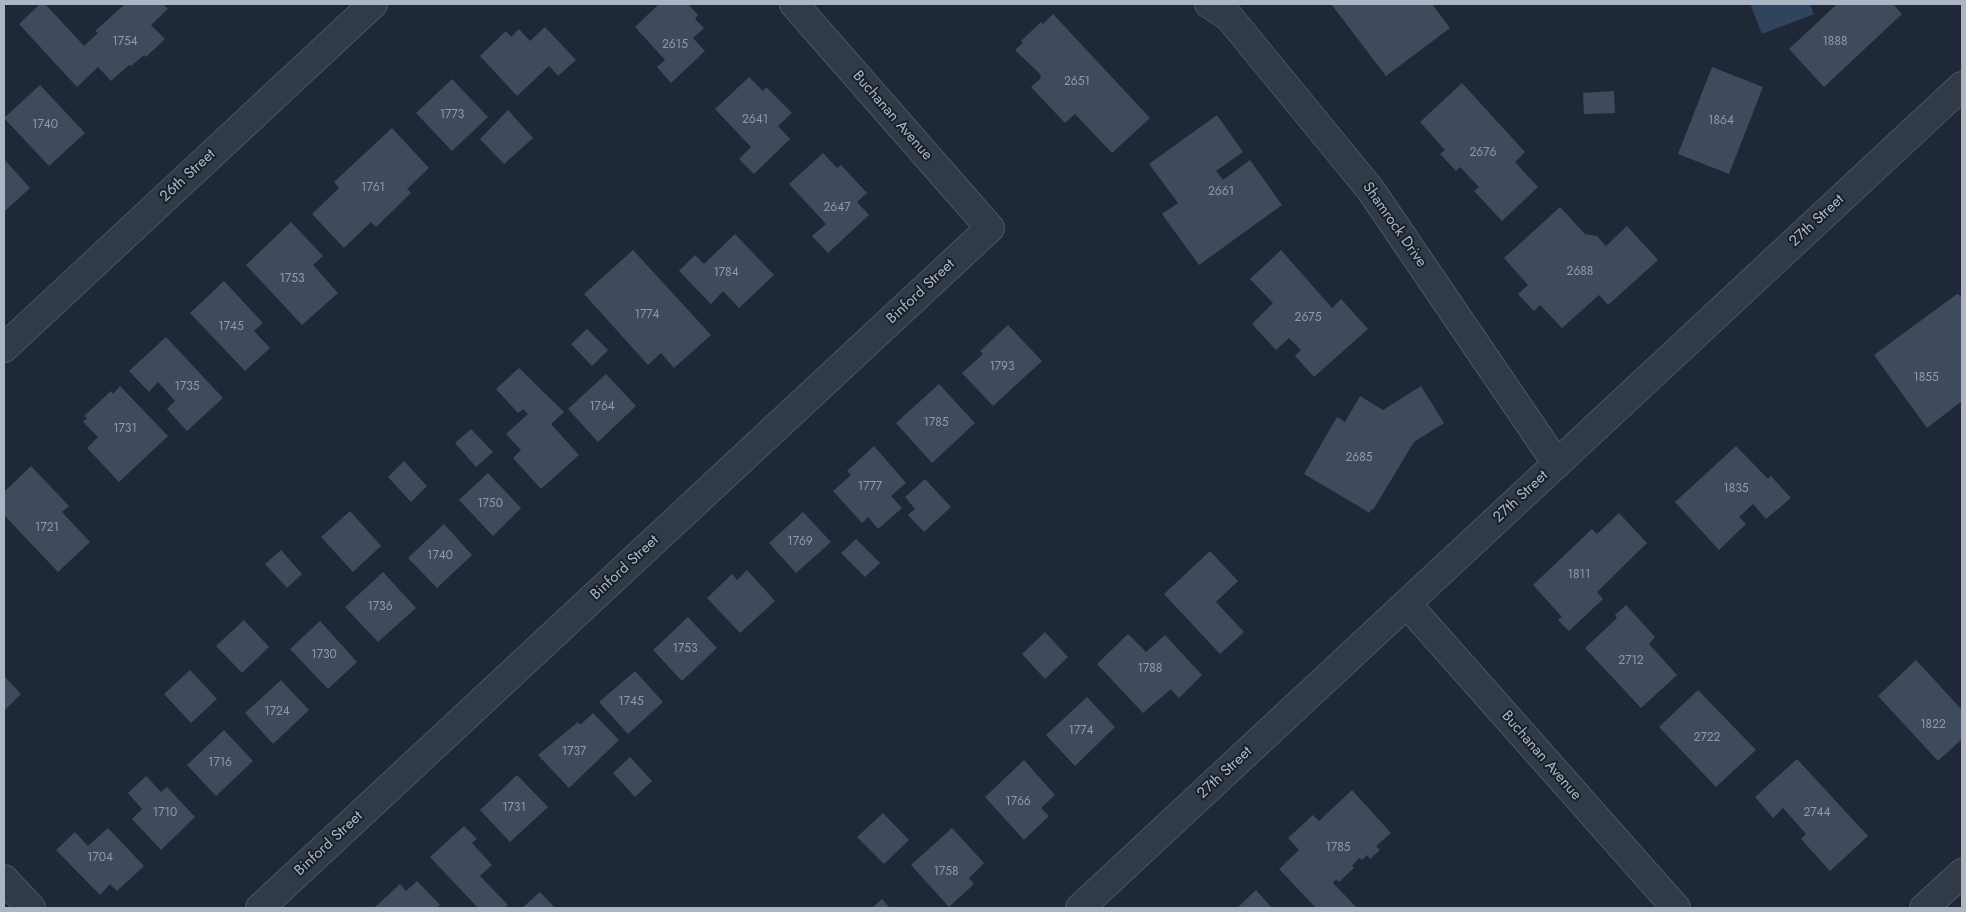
<!DOCTYPE html>
<style>
body{margin:0}
#map{position:relative;width:1966px;height:912px;overflow:hidden;background:#1e2836;font-family:Jost,sans-serif}
canvas{display:block}
.frame{position:absolute;inset:0;border:5px solid #abb5c4;pointer-events:none}
</style>
<div id="map">
<canvas width="1966" height="912"></canvas>
<div class="frame"></div>
</div>
<script>
const g = document.querySelector('canvas').getContext('2d');
g.lineJoin = 'round';
function fill(path, color) { g.fillStyle = color; g.fill(path, 'evenodd'); }
function stroke(path, color, width, dash) { g.strokeStyle = color; g.lineWidth = width; g.lineCap = dash ? 'butt' : 'round'; g.setLineDash(dash || []); g.stroke(path); }
function write(font, color, halo, rows, align = 'center') {
  g.font = font + ' Jost,sans-serif'; g.lineWidth = 4; g.setLineDash([]); g.textBaseline = 'middle'; g.strokeStyle = halo; g.fillStyle = color; for (const [text, x, y, turn = 0] of rows) {
    g.save(); g.translate(x, y); g.rotate((+turn || 0) * Math.PI / 180); g.textAlign = isNaN(turn) ? turn : align; if (halo) g.strokeText(text, 0, 0); g.fillText(text, 0, 0); g.restore();
  }
}
const water = new Path2D(`
 M1757 4H1810L1814 14 1762 34 1751 6Z`);
const building = new Path2D(`
 M40 4H45L84 46 98 33 95 31 125 4H163L168 9 151 25 165 39 146 57 144 55 131 66 129 65 111 81 98 67 77 87 19 24Z
 M659 4H688L698 15 695 19 704 28 693 38 705 51 671 83 657 67 665 60 635 27Z
 M1331 4H1432L1450 28 1386 76Z
 M1837 4H1893L1902 14 1824 87 1789 49Z
 M1053 14 1150 118 1112 153 1075 114 1065 123 1031 87 1041 78 1040 74 1015 50 1023 43 1021 41 1041 22 1043 24Z
 M545 27 576 60 558 76 549 66 517 96 480 56 506 31 511 37 519 29 530 41Z
 M1712 67 1763 87 1729 174 1678 154Z
 M749 77 763 91 766 87 792 113 778 126 790 139 754 174 739 159 751 147 715 109Z
 M452 79 488 117 452 151 416 113Z
 M1462 83 1525 152 1515 162 1538 187 1502 221 1474 191 1479 187 1460 167 1456 171 1440 154 1445 150 1420 122Z
 M40 85 85 133 49 166 4 118Z
 M1614 91 1615 113 1584 114 1583 93Z
 M508 110 533 138 504 164 480 139Z
 M1217 115 1243 152 1216 171 1223 180 1250 160 1282 205 1199 265 1162 214 1178 203 1149 164Z
 M392 128 429 168 407 189 411 193 376 227 371 222 344 248 312 214 339 188 334 182Z
 M823 153 837 168 841 165 867 193 857 202 869 215 828 253 812 236 826 224 789 184Z
 M4 159 30 188 4 212Z
 M1560 207 1585 234 1597 236 1606 246 1627 226 1658 260 1608 305 1599 295 1562 328 1540 305 1534 311 1518 294 1528 285 1504 258Z
 M291 222 323 256 313 265 338 293 302 325 246 265Z
 M735 234 774 275 739 308 723 291 711 304 679 271 695 255 704 264Z
 M633 250 711 335 674 368 661 353 648 365 584 294Z
 M1281 250 1332 308 1341 299 1368 329 1314 377 1295 356 1301 350 1289 338 1276 350 1252 324 1273 303 1250 279Z
 M224 281 263 323 254 331 270 348 245 371 190 313Z
 M1957 294 1962 296V401L1927 428 1874 355Z
 M1008 325 1042 361 993 406 962 373 983 354 980 351Z
 M587 329 608 350 592 366 571 344Z
 M166 337 223 398 187 431 167 409 175 401 158 382 149 392 129 371Z
 M519 368 564 412 551 424 579 455 541 489 513 458 521 450 506 434 528 414 523 409 518 413 496 389Z
 M606 374 636 406 598 442 568 409Z
 M939 384 975 423 932 463 896 423Z
 M120 386 168 436 119 482 87 448 98 437 83 422 87 418 84 416 111 391 113 394Z
 M1421 386 1444 423 1414 442 1373 510 1371 509 1370 513 1304 474 1337 417 1345 422 1360 396 1383 410Z
 M471 429 493 452 476 467 455 443Z
 M874 446 906 483 891 496 902 508 878 529 868 517 862 523 833 491 851 475 847 471Z
 M1736 446 1768 479 1771 476 1791 498 1766 519 1753 504 1739 517 1746 524 1719 550 1675 502Z
 M404 461 427 486 411 502 388 477Z
 M31 466 69 506 62 512 90 542 58 572 4 515V492Z
 M488 473 521 508 493 536 459 500Z
 M925 479 951 507 924 532 908 515 915 509 905 497Z
 M350 511 381 546 353 572 321 537Z
 M803 512 831 542 796 573 769 543Z
 M1619 513 1647 543 1597 592 1603 599 1569 631 1558 620 1562 617 1533 585 1592 529 1597 534Z
 M444 524 472 555 437 588 408 558Z
 M856 539 880 563 865 577 841 553Z
 M281 550 302 574 287 588 265 564Z
 M1210 551 1238 581 1216 602 1244 632 1220 654 1164 594Z
 M747 570 775 601 740 633 707 598 732 574 737 580Z
 M383 572 416 608 378 642 345 607Z
 M1626 605 1655 637 1649 644 1677 675 1641 708 1585 648 1617 618 1615 615Z
 M688 617 717 648 682 681 653 650Z
 M244 620 269 647 242 673 216 646Z
 M320 621 357 662 328 689 290 649Z
 M1045 632 1068 657 1045 679 1022 654Z
 M1128 634 1146 652 1165 635 1202 675 1179 698 1171 689 1143 713 1097 664Z
 M1916 660 1962 710V739L1938 761 1878 696Z
 M190 670 217 699 191 723 164 694Z
 M635 671 663 702 628 734 599 702Z
 M4 676 21 694 4 711Z
 M281 680 309 710 273 744 245 713Z
 M1698 690 1756 750 1716 787 1659 727Z
 M1087 697 1115 727 1075 766 1046 735Z
 M593 713 619 740 569 788 538 755 578 722 580 725Z
 M224 730 253 761 216 796 187 765Z
 M630 757 652 781 635 797 613 773Z
 M1797 759 1868 836 1830 871 1801 839 1806 834 1783 808 1773 818 1755 797Z
 M1024 760 1055 795 1041 808 1049 816 1024 840 985 797Z
 M517 775 548 807 510 842 480 810Z
 M146 776 161 792 167 787 195 817 161 850 132 819 142 809 128 793Z
 M1352 790 1391 833 1376 846 1380 850 1370 859 1367 855 1362 860 1359 858 1352 866 1354 868 1339 882 1336 879 1333 883 1357 908H1316L1279 869 1299 850 1288 838 1313 815 1319 821Z
 M883 813 909 840 884 864 857 837Z
 M464 826 477 839 472 843 492 865 480 876 508 905 504 908H478L430 857Z
 M108 828 144 866 117 891 110 884 100 895 56 850 75 832 88 846Z
 M952 828 984 863 969 878 974 884 949 907 911 865Z
 M417 881 440 905 436 908H374L400 884 406 891Z
 M1256 890 1272 908H1237Z
 M540 892 555 908H522Z
 M882 899 890 908H872Z`);
const minor = new Path2D(`
 M1209 4 1229 17 1370 189 1557 464
 M4 348 373 4
 M1407 604 1676 908
 M4 879 31 908
 M260 908 990 228 794 4
 M1080 908 1962 86
 M1924 908 1962 873`);
const numberNames = [
 ["1754",125,42],
 ["1888",1835,42],
 ["2615",675,45],
 ["2651",1077,82],
 ["1773",452,115],
 ["2641",755,120],
 ["1864",1721,121],
 ["1740",45,125],
 ["2676",1483,153],
 ["1761",373,188],
 ["2661",1221,192],
 ["2647",837,208],
 ["2688",1580,272],
 ["1784",726,273],
 ["1753",292,279],
 ["1774",647,315],
 ["2675",1308,318],
 ["1745",231,327],
 ["1793",1002,367],
 ["1855",1926,378],
 ["1735",187,387],
 ["1764",602,407],
 ["1785",936,423],
 ["1731",125,429],
 ["2685",1359,458],
 ["1777",870,487],
 ["1835",1736,489],
 ["1750",490,504],
 ["1721",47,528],
 ["1769",800,542],
 ["1740",440,556],
 ["1811",1579,575],
 ["1736",380,607],
 ["1753",685,649],
 ["1730",324,655],
 ["2712",1631,661],
 ["1788",1150,669],
 ["1745",631,702],
 ["1724",277,712],
 ["1822",1933,725],
 ["1774",1081,731],
 ["2722",1707,738],
 ["1737",574,752],
 ["1716",220,763],
 ["1766",1018,802],
 ["1731",514,808],
 ["1710",165,813],
 ["2744",1817,813],
 ["1785",1338,848],
 ["1704",100,858],
 ["1758",946,872]
];
const streetNames = [
 ["Buchanan Avenue",892,116,49],
 ["26th Street",188,176,-43],
 ["27th Street",1817,221,-43],
 ["Shamrock Drive",1394,225,55],
 ["Binford Street",921,292,-43],
 ["27th Street",1521,497,-43],
 ["Binford Street",625,568,-43],
 ["Buchanan Avenue",1541,756,49],
 ["27th Street",1225,773,-43],
 ["Binford Street",329,844,-43]
];
fill(water, '#30445f');
fill(building, '#3f4b5c');
stroke(minor, '#4c5562', 30);
stroke(minor, '#313a47', 28);
write('12px', '#909aaa', null, numberNames);
write('15px', '#abb5c4', '#17202b', streetNames);
</script>
